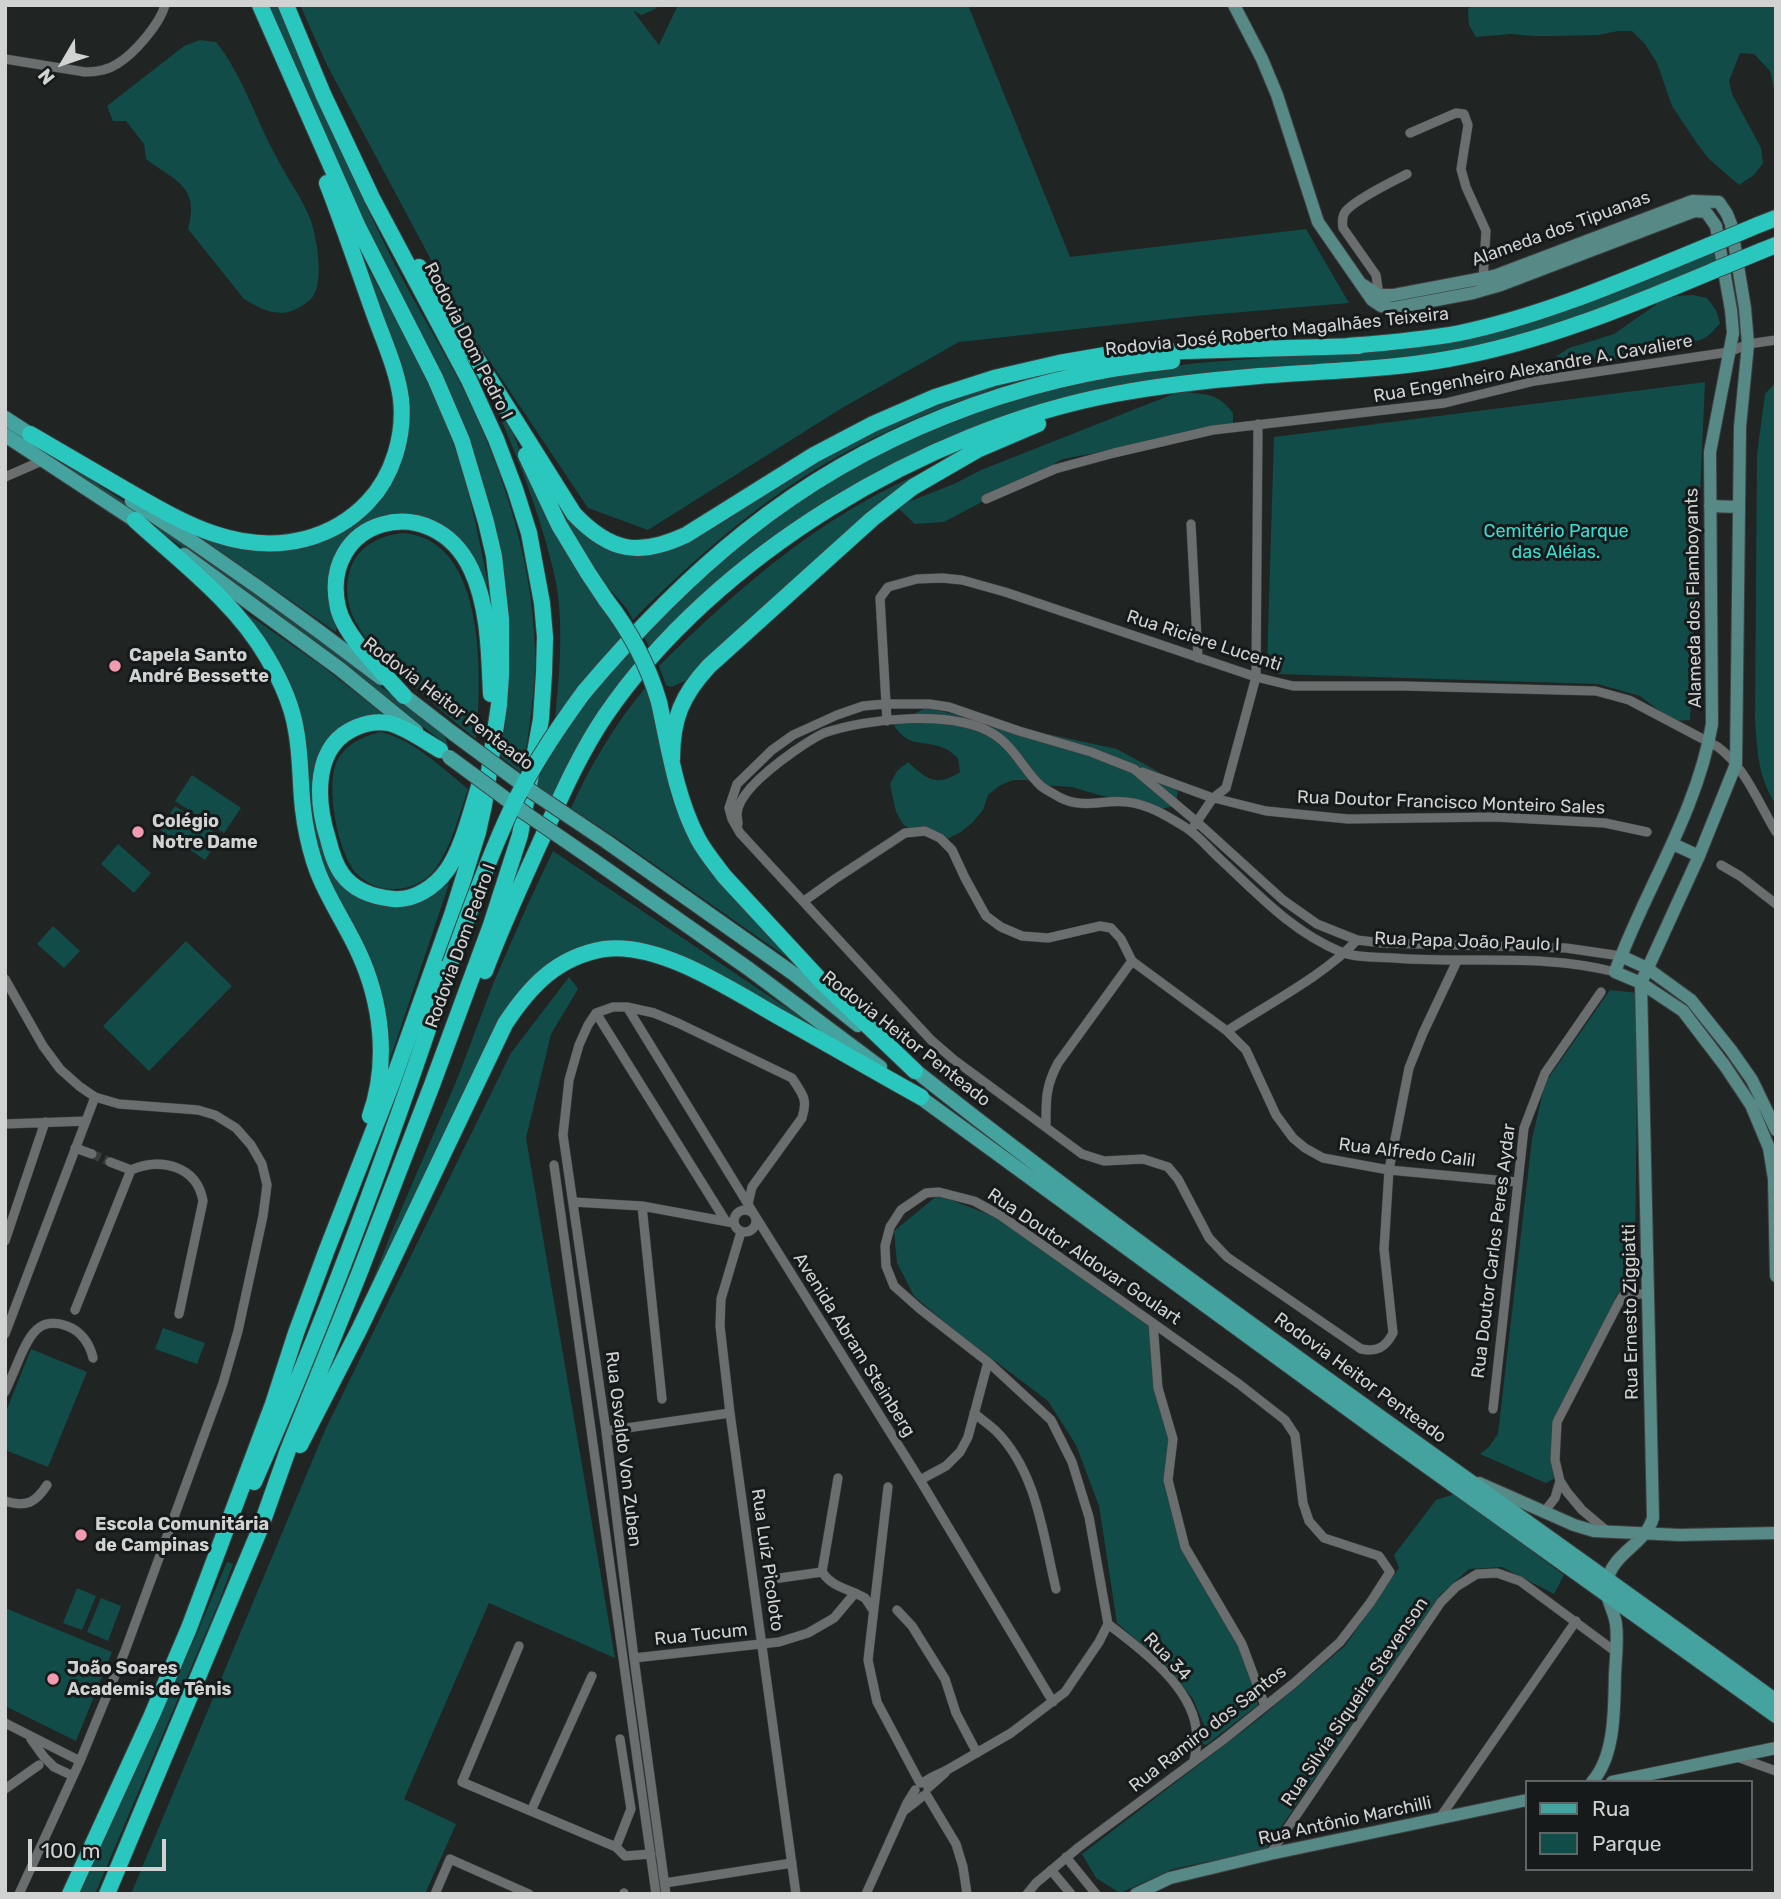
<!DOCTYPE html>
<meta charset="utf-8">
<style>
body{margin:0}
#map{position:relative;width:1781px;height:1899px;overflow:hidden;background:#202423;font-family:Rubik,sans-serif}
canvas{display:block}
.frame{position:absolute;inset:0;border:7px solid #d1d3d3;pointer-events:none}
.legend{position:absolute;left:1525px;top:1780px;width:228px;height:91px;box-sizing:border-box;background:#171a1a;border:2px solid #616464;margin:0;padding:9px 12px;list-style:none;font-size:21px;color:#d1d3d3}
.legend li{display:flex;align-items:center;gap:14px;height:35px}
.legend b{width:35px;border:2px solid #616464}
.north{position:absolute;left:28px;top:28px;width:70px;height:70px;-webkit-text-stroke:5px #171a1a;paint-order:stroke;rotate:231deg;font-size:19px;font-weight:700;line-height:28px;text-align:center;color:#d1d3d3}
.north::after{content:'';display:block;margin:auto;width:24px;height:32px;background:#d1d3d3;clip-path:polygon(50% 0,100% 100%,50% 72%,0 100%)}
.scale{position:absolute;left:28px;top:1839px;width:138px;height:32px;box-sizing:border-box;border:4px solid #d1d3d3;border-top:0;padding-left:9px;font-size:21px;line-height:24px;white-space:nowrap;color:#d1d3d3;-webkit-text-stroke:5px #171a1a;paint-order:stroke}
</style>
<div id="map">
<canvas width="1781" height="1899"></canvas>
<div class="frame"></div>
<ul class="legend">
<li><b style="height:9px;background:#44a39f"></b>Rua</li>
<li><b style="height:19px;background:#114c49"></b>Parque</li>
</ul>
<div class="north">N</div>
<div class="scale">100 m</div>
</div>
<script>
const g = document.querySelector('canvas').getContext('2d');
g.lineJoin = 'round';
function fill(path, color) { g.fillStyle = color; g.fill(path, 'evenodd'); }
function stroke(path, color, width, dash) { g.strokeStyle = color; g.lineWidth = width; g.lineCap = dash ? 'butt' : 'round'; g.setLineDash(dash || []); g.stroke(path); }
function write(font, color, halo, rows, align = 'center') {
  g.font = font + ' Rubik,sans-serif'; g.lineWidth = 6; g.setLineDash([]); g.textBaseline = 'middle'; g.strokeStyle = halo; g.fillStyle = color; for (const [text, x, y, turn = 0] of rows) {
    g.save(); g.translate(x, y); g.rotate((+turn || 0) * Math.PI / 180); g.textAlign = isNaN(turn) ? turn : align; if (halo) g.strokeText(text, 0, 0); g.fillText(text, 0, 0); g.restore();
  }
}
const green = new Path2D(`
 M265 5H278C314 92 351 177 393 261 413 300 436 338 457 377 500 461 532 554 535 649 536 688 529 727 524 765L520 772 501 757C506 719 511 680 510 641 507 553 483 464 446 384 427 343 401 304 382 262 342 177 304 91 265 5Z
 M300 5H659L655 9 642 15 633 11 659 45 678 5H968L1070 257 1306 229 1349 303 1195 316 959 342 842 408 648 530 588 508 467 327 327 65Z
 M1473 5H1776V98L1770 71 1754 54 1740 53 1729 81 1732 94 1761 148 1763 163 1754 175 1739 185 1709 159 1696 142 1672 106 1657 63 1645 44 1632 31H1618L1598 35 1555 36H1534L1511 34 1476 37 1469 25 1468 9Z
 M200 40 216 42C236 67 248 97 261 126 266 137 272 149 278 160 288 180 303 199 311 221 317 239 325 284 311 299 309 301 306 303 303 305 282 320 264 311 244 299L188 229C200 186 175 181 146 159L144 144 126 121H113L107 106 184 46Z
 M357 246C387 307 423 365 448 429 467 478 478 532 488 584L485 587C482 576 479 565 473 556 454 526 413 503 378 518 367 523 356 533 346 540L336 632 204 540V535L223 543 346 527 405 442Z
 M1714 252 1717 262 1549 329 1441 355 1120 389 854 489 651 650 643 635 730 552 778 516 807 496 879 454 930 430 990 407 1050 388 1135 371 1198 363 1404 347Z
 M1693 295 1707 298 1716 310 1720 323C1699 349 1696 338 1668 342 1652 345 1638 355 1622 358 1600 362 1578 357 1557 360V356L1569 348 1614 334 1664 299 1677 296Z
 M479 369 512 431 538 494 622 637 583 681 555 719C559 678 563 638 558 596 556 577 550 558 545 539 528 480 504 425 479 369Z
 M1028 377C951 403 874 432 805 476 741 517 686 567 633 620L627 609 588 564 556 508 560 505 634 554 830 451 956 395Z
 M1705 382 1690 720 1673 721 1640 696 1598 684 1279 674 1267 666 1274 437Z
 M1776 382V805C1758 777 1757 751 1755 718L1757 454 1765 394Z
 M1181 391C1207 396 1216 391 1233 413V427L1063 459 944 522 915 524 899 509 908 502 954 484 981 470Z
 M954 457 692 678 671 687 666 685 659 666C720 606 784 548 858 505 889 487 922 472 954 457Z
 M70 466C199 550 323 641 445 736L448 746C325 650 199 555 68 469Z
 M402 533C487 538 482 678 476 739 449 718 424 696 399 672 384 657 367 643 357 624 347 608 344 585 351 567 360 545 380 536 402 533Z
 M246 613 322 666 387 717C368 714 358 717 342 727 292 759 313 857 350 892 360 902 375 906 389 907 412 908 430 895 449 884L388 1065 385 1039 339 906 316 848 311 824 303 738 245 618Z
 M629 650 636 665 553 797 535 784C561 735 594 691 629 650Z
 M646 687C659 720 662 757 670 792 675 811 686 829 696 846 721 886 753 919 787 952L788 958 615 837 571 808C591 764 615 724 646 687Z
 M926 708 1117 749 1157 771 1169 780 1178 792 1175 806 1161 809 1099 795 1072 787 1042 785 1027 780H1013L999 786 988 795 983 810 972 823 961 832 947 839 915 833 903 824 896 812 890 784 897 771 908 762C927 780 937 787 960 772L958 758C953 754 949 750 944 748 921 739 909 749 893 724L897 722Z
 M380 732C413 739 442 768 468 789 459 815 452 845 436 868 418 893 378 897 356 873 338 853 325 786 337 761 346 744 362 737 380 732Z
 M192 775 241 808 224 833 175 801Z
 M175 806 221 837 205 860 159 829Z
 M118 844 151 873 134 893 101 864Z
 M553 851 830 1037 633 945 541 972 364 1303 392 1231 458 1077 493 984 527 906Z
 M53 926 80 951 64 968 37 944Z
 M186 941 232 986 149 1071 103 1026Z
 M569 977 578 989 551 1034 526 1138 615 1658 489 1603 404 1799 456 1824 425 1894H131L326 1428 511 1053Z
 M1610 990 1638 993 1635 1263 1616 1297 1555 1420V1478L1546 1483 1480 1454 1489 1447 1498 1434 1532 1139 1545 1083Z
 M938 1195 998 1218 1150 1327 1171 1439 1166 1479 1182 1547 1242 1650 1258 1705 1206 1745 1201 1743 1204 1725 1193 1699 1168 1667 1117 1623 1099 1506 1076 1445 1048 1401 953 1329 914 1296 897 1263 894 1231Z
 M163 1328 205 1343 197 1364 155 1349Z
 M31 1349 87 1372 48 1467 5 1450V1414Z
 M1455 1494 1564 1575 1554 1594 1502 1567 1469 1569 1440 1595 1266 1849 1173 1869 1120 1893 1096 1878 1082 1854 1260 1718 1345 1646 1399 1568 1394 1555 1436 1500Z
 M227 1562 233 1564 219 1602 95 1894H79L195 1638Z
 M77 1588 96 1596 82 1630 63 1623Z
 M101 1598 121 1606 108 1641 87 1632Z
 M5 1608 112 1652 76 1741 5 1706Z`);
const streetTunnel = new Path2D(`
 M92 1154 110 1162`);
const street = new Path2D(`
 M5 59 85 72C96 72 108 70 117 64 134 54 160 24 165 5
 M1410 133 1456 113 1464 114 1468 125 1461 169 1466 187 1486 231 1483 279
 M1379 295 1376 275 1343 228C1342 222 1342 217 1345 212 1354 200 1392 182 1407 174
 M5 477 44 460
 M986 499 1055 469 1114 453 1213 430 1445 403 1535 381 1729 352 1748 344 1776 340
 M1191 524 1198 658
 M887 721 880 598 888 587 917 579 942 578 962 580 1005 592 1256 677 1293 686H1404L1596 691 1629 700 1718 747C1745 767 1759 804 1776 832
 M1142 772 1210 797 1266 811 1348 819 1495 817 1605 823 1647 832
 M738 824C738 821 737 817 737 814 738 792 776 764 793 752 803 745 813 738 824 733 867 718 956 709 995 735 1015 748 1025 772 1041 786 1046 790 1054 794 1059 797 1083 810 1103 799 1127 802 1148 804 1167 816 1185 827 1198 835 1209 849 1220 859 1259 895 1291 931 1341 952 1356 958 1377 957 1394 958 1467 964 1543 953 1615 972
 M1194 826 1213 798 1226 788 1256 677 1258 424
 M1721 865 1740 876 1776 904
 M804 901 835 879 905 833 925 831 940 838 952 850 965 878 986 916 1001 927 1022 936 1048 938 1100 926 1111 928 1121 939 1132 961 1227 1031 1246 1050 1276 1115 1293 1138 1305 1148 1323 1158 1389 1170 1517 1182
 M1457 961 1423 1033 1409 1068 1389 1170 1384 1249 1393 1333C1385 1348 1377 1352 1361 1349L1227 1257 1209 1238 1178 1179 1168 1167 1143 1159 1104 1161 1082 1154 953 1059 931 1040 740 833 732 819 729 808 737 784 772 750 793 735 837 715 863 706 885 704H929L949 707 1019 731 1091 752 1134 769 1197 822 1283 900 1317 924 1357 940 1382 943 1566 948 1621 956
 M5 979 43 1046 60 1069 79 1086 95 1097 119 1104 198 1110 215 1115 236 1128 251 1145 262 1164 267 1185 263 1216 238 1331 223 1383 125 1651 80 1761 19 1894
 M627 1007 754 1214 920 1480 1053 1702
 M596 1013 588 1025 579 1045 569 1080 563 1135 606 1431 634 1658 666 1894
 M596 1013 613 1007H627L654 1013 678 1023 792 1078C803 1095 808 1099 802 1118L752 1187 748 1204
 M596 1013 725 1220
 M1227 1031C1268 1004 1325 975 1357 940
 M5 1124 86 1121
 M1046 1127C1046 1101 1045 1087 1058 1063L1132 961
 M75 1148 92 1154
 M110 1162 131 1170C161 1157 197 1166 203 1201L179 1314
 M554 1165 656 1894
 M573 1202 642 1206 734 1223
 M642 1206 662 1399
 M734 1221a11 11 0 1 1 22 0a11 11 0 1 1-22 0Z
 M741 1232 721 1299 720 1326 730 1413 796 1894
 M5 1241 45 1122
 M1624 1296 1649 1293
 M75 1310 131 1170
 M1153 1323 1158 1388 1173 1439 1168 1480 1185 1547 1242 1644 1265 1706
 M5 1334 95 1097
 M5 1392C10 1381 15 1369 20 1357 30 1335 39 1316 67 1326 81 1331 90 1344 93 1358
 M1493 1409 1524 1128 1545 1073 1601 992
 M974 1413C981 1419 988 1424 995 1430 1037 1471 1043 1535 1056 1589
 M606 1431 730 1413
 M838 1478 822 1572C831 1585 841 1587 855 1593
 M920 1480 946 1466 960 1452 968 1437 988 1362
 M888 1487 868 1660 877 1702 920 1783
 M5 1501C27 1508 36 1502 47 1485
 M1544 1512 1555 1498 1560 1481
 M1607 1531 1582 1510 1567 1492 1560 1481 1555 1460 1557 1422 1618 1304 1646 1256
 M773 1579 822 1572
 M897 1610 912 1626 945 1679 956 1713 977 1753
 M1108 1624C1141 1649 1190 1685 1196 1728 1198 1740 1196 1750 1194 1761
 M519 1646 462 1782 616 1847 625 1856 651 1854
 M634 1658 779 1642 808 1633 834 1618 855 1593 865 1598 873 1610
 M5 1723 80 1761
 M31 1739 44 1757 54 1767 73 1776
 M1737 1757 1776 1771
 M922 1783 932 1777 947 1770 1011 1733 1065 1692 1099 1642 1108 1624 1089 1517 1072 1462 1051 1420 988 1362 920 1309 894 1286 886 1266 885 1246 890 1227 901 1210 926 1193 939 1192 974 1201 1000 1215 1239 1384 1285 1420 1295 1435 1303 1503 1309 1521 1324 1538 1379 1556 1390 1572 1370 1603 1340 1642 1294 1683 1223 1740 1079 1847 1036 1883 1027 1894
 M928 1788 945 1773
 M5 1789 39 1765
 M926 1794 956 1844 963 1867 967 1894
 M905 1810 923 1796
 M531 1811 592 1676
 M1439 1819 1576 1621
 M616 1847 631 1809 620 1739
 M1270 1854 1441 1602 1456 1587 1477 1574 1497 1573 1520 1581 1616 1652
 M1066 1857 1096 1894
 M1051 1870 1071 1894
 M665 1883 792 1863
 M624 1893V1894
 M435 1894 450 1859 529 1894
 M866 1894 907 1803 915 1790`);
const secondary = new Path2D(`
 M1234 5 1262 59 1277 95 1318 222 1372 300 1381 306 1394 308 1473 293 1501 285 1695 211 1706 212 1716 226 1731 310 1733 333 1710 452 1712 724C1697 813 1645 889 1615 972L1641 983 1683 1011 1725 1066 1751 1105 1769 1148 1774 1179 1776 1276
 M1360 283 1379 295H1394L1494 276 1692 201 1719 202 1727 214 1731 224 1745 308 1748 344 1740 427 1736 764 1699 856 1641 983 1653 1518C1645 1545 1612 1553 1607 1582 1604 1598 1614 1609 1616 1624 1618 1640 1616 1657 1615 1673 1614 1707 1616 1755 1592 1782
 M1710 506 1738 507
 M1673 844 1699 856
 M1621 956 1647 968 1691 1000 1731 1050 1752 1080 1776 1130
 M1479 1483 1574 1525 1594 1531 1680 1535 1776 1533
 M1612 1782 1776 1748
 M1136 1894 1170 1878 1270 1854 1527 1800`);
const primary = new Path2D(`
 M5 418 39 440
 M5 435 145 527
 M132 501C217 557 300 616 381 678
 M184 555 340 669 416 731
 M397 690 454 734
 M607 842 794 974 858 1025
 M592 859 749 969 880 1067
 M907 1064C1188 1287 1486 1489 1776 1701
 M913 1092 1386 1437 1776 1716`);
const highway = new Path2D(`
 M1758 225 1776 218
 M1761 251 1776 245
 M419 267 574 514C610 552 639 557 686 535L814 455 873 424 935 397 994 378 1059 363 1117 353 1359 346
 M1348 346C1385 343 1423 340 1460 333 1546 315 1627 279 1708 246
 M30 434C62 453 94 471 126 490 182 522 238 556 305 539 328 533 351 520 368 502 393 476 405 435 401 399 397 368 382 337 372 308 357 266 343 224 327 183
 M526 455 559 525 588 573 606 600
 M135 520C181 562 235 602 267 657 280 679 292 704 296 730 301 756 300 783 303 809 305 826 309 845 314 861 324 893 344 921 358 951 382 1002 389 1063 370 1116
 M584 692C633 634 686 579 745 532 866 435 1018 376 1172 361
 M404 696C384 673 345 637 338 608 318 519 432 487 471 569 489 607 489 653 491 694
 M659 702C669 748 676 797 698 839 705 852 715 864 724 876L823 983 915 1071
 M440 750C424 741 406 727 388 723 377 721 367 723 357 727 312 745 316 801 328 839 331 851 335 865 342 874 354 891 373 897 393 899 414 901 435 887 447 870 463 848 472 807 481 780
 M672 759C672 719 682 695 709 666L872 519 913 487 977 450 1038 424
 M485 971C501 928 520 887 539 845 559 801 578 756 605 716 714 556 926 429 1115 394 1162 385 1211 380 1259 376 1322 371 1386 370 1448 359 1541 343 1629 306 1715 270
 M300 1445 359 1330 505 1024C530 986 557 957 604 949 660 941 733 991 781 1018 828 1044 874 1071 921 1097
 M254 1482C329 1313 392 1139 450 964
 M70 1894 152 1715 189 1628 273 1404 296 1333 326 1252 392 1083 453 912 478 832 484 805 499 705 501 675V619L494 556 486 522 462 441 435 378 358 227 260 5
 M107 1894 260 1529 288 1450 359 1274 432 1085 491 925 520 835 541 719 544 673 545 637 542 603 529 533 515 489 496 439 469 380 372 198 323 94 286 5`);
const primaryBridge = new Path2D(`
 M454 734 534 793 607 842
 M449 757 525 813 592 859`);
const highwayBridge = new Path2D(`
 M1708 246 1758 225
 M1715 270 1761 251
 M606 600C630 631 648 664 659 702
 M450 964C469 913 487 861 510 812 530 769 556 730 584 692`);
const markers = [
 [115,666,7,"#f29aaf"],
 [138,832,7,"#f29aaf"],
 [81,1535,7,"#f29aaf"],
 [53,1679,7,"#f29aaf"]
];
const streetNames = [
 ["Alameda dos Tipuanas",1561,229,-20],
 ["Rodovia José Roberto Magalhães Teixeira",1277,332,-6],
 ["Rodovia Dom Pedro I",468,341,63],
 ["Rua Engenheiro Alexandre A. Cavaliere",1533,369,-10],
 ["Alameda dos Flamboyants",1694,598,-91],
 ["Rua Riciere Lucenti",1204,641,18],
 ["Rodovia Heitor Penteado",448,704,37],
 ["Rua Doutor Francisco Monteiro Sales",1451,803,2],
 ["Rua Papa João Paulo I",1467,942,2],
 ["Rodovia Dom Pedro I",461,946,-70],
 ["Rodovia Heitor Penteado",906,1039,38],
 ["Rua Alfredo Calil",1407,1153,7],
 ["Rua Doutor Carlos Peres Aydar",1494,1251,-83],
 ["Rua Doutor Aldovar Goulart",1084,1257,34],
 ["Rua Ernesto Ziggiatti",1631,1312,-91],
 ["Avenida Abram Steinberg",854,1345,58],
 ["Rodovia Heitor Penteado",1360,1378,36],
 ["Rua Osvaldo Von Zuben",623,1449,83],
 ["Rua Luíz Picoloto",767,1560,82],
 ["Rua Tucum",701,1635,-6],
 ["Rua 34",1167,1657,46],
 ["Rua Silvia Siqueira Stevenson",1355,1702,-56],
 ["Rua Ramiro dos Santos",1208,1729,-38],
 ["Rua Antônio Marchilli",1345,1821,-12]
];
const parkNames = [
 ["Cemitério Parque",1556,532],
 ["das Aléias.",1556,553]
];
const poiNames = [
 ["Capela Santo",129,656],
 ["André Bessette",129,677],
 ["Colégio",152,822],
 ["Notre Dame",152,843],
 ["Escola Comunitária",95,1525],
 ["de Campinas",95,1546],
 ["João Soares",67,1669],
 ["Academis de Tênis",67,1690]
];
fill(green, '#114c49');
stroke(streetTunnel, '#3b3e3d', 9, [9, 4.5]);
stroke(street, '#3e4040', 10);
stroke(secondary, '#3e4040', 14);
stroke(primary, '#3e4040', 16);
stroke(highway, '#3e4040', 18);
stroke(street, '#6a6e6e', 9);
stroke(secondary, '#578986', 12);
stroke(primary, '#44a39f', 14);
stroke(highway, '#2ac7bf', 16);
stroke(primaryBridge, '#3e4040', 16, []);
stroke(highwayBridge, '#3e4040', 18, []);
stroke(primaryBridge, '#44a39f', 14);
stroke(highwayBridge, '#2ac7bf', 16);
for (const [x, y, r, color] of markers) { const dot = new Path2D(); dot.arc(x, y, r, 0, 2 * Math.PI); g.fillStyle = color; g.fill(dot); stroke(dot, '#171a1a', 2.5); }
write('18px', '#d1d3d3', '#171a1a', streetNames);
write('18px', '#35e0d6', '#171a1a', parkNames);
write('bold 18px', '#d1d3d3', '#171a1a', poiNames, 'left');
</script>
